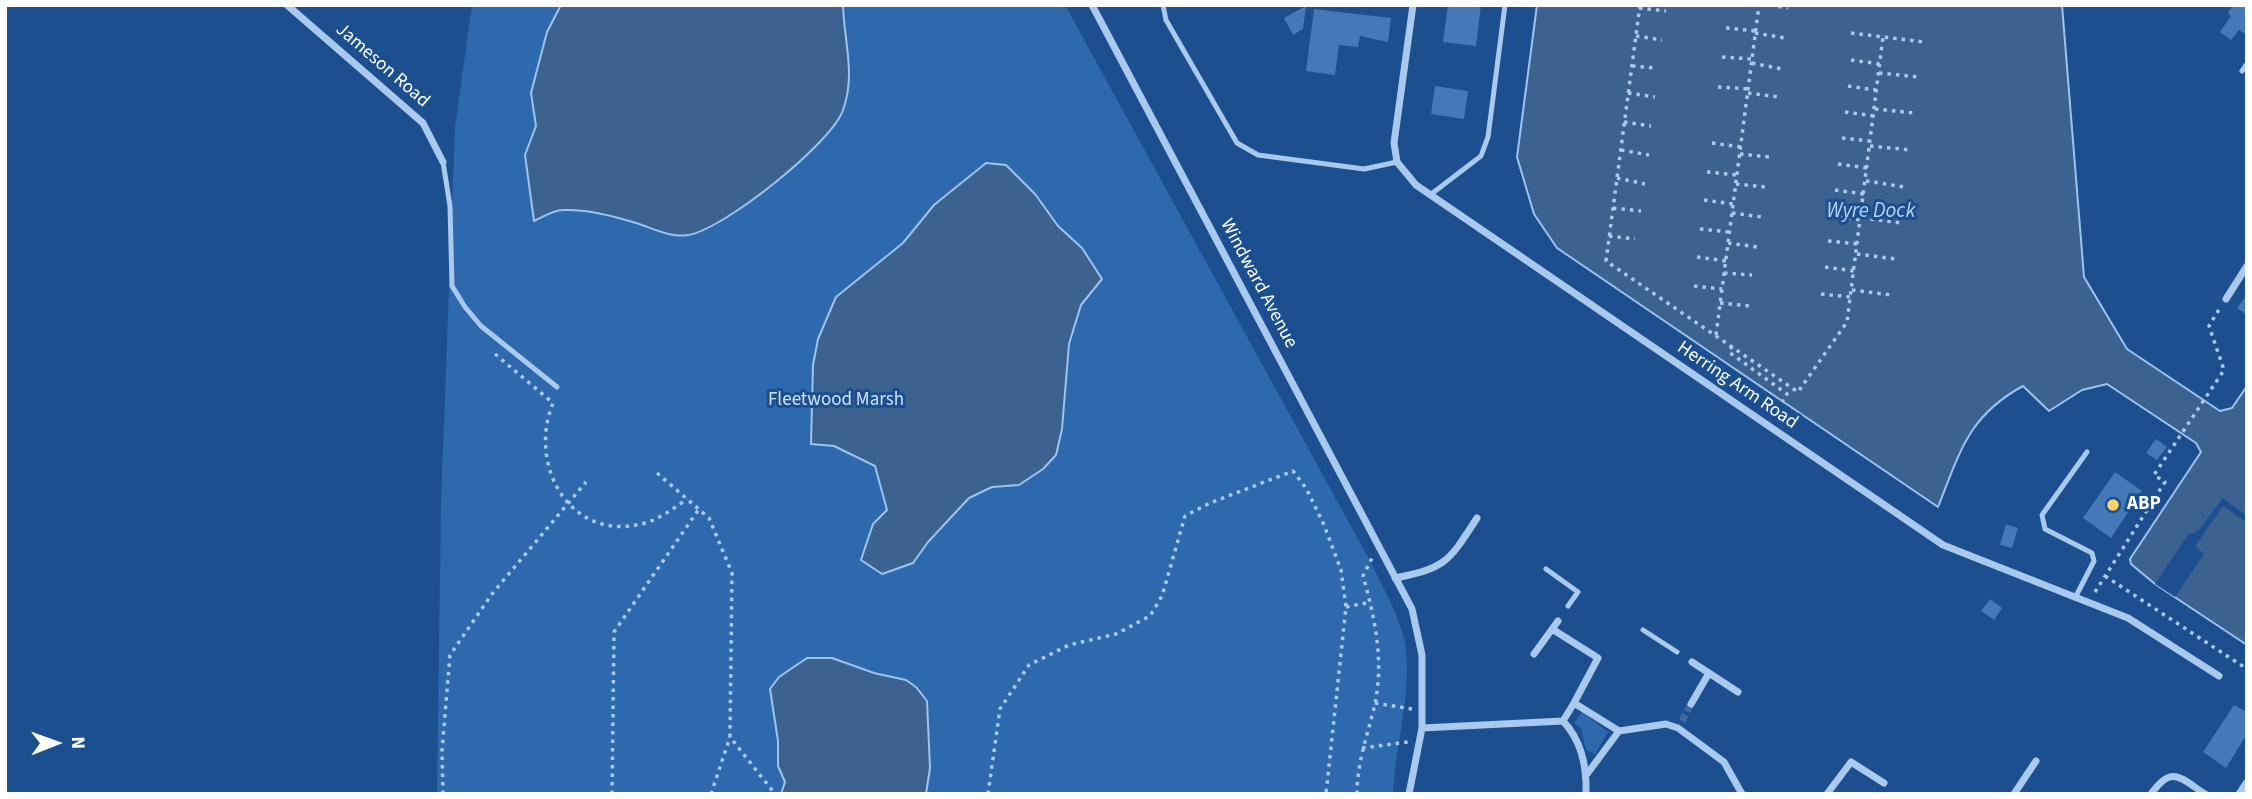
<!DOCTYPE html>
<style>
body{margin:0}
#map{position:relative;width:2252px;height:799px;overflow:hidden;background:#1b4f8f;font-family:"Source Sans 3",sans-serif}
canvas{display:block}
.frame{position:absolute;inset:0;border:7px solid #fff;pointer-events:none}
.north{position:absolute;left:21px;top:708px;width:70px;height:70px;-webkit-text-stroke:5px #1b4f8f;paint-order:stroke;rotate:89deg;font-size:19px;font-weight:700;line-height:28px;text-align:center;color:#fff}
.north::after{content:'';display:block;margin:auto;width:24px;height:32px;background:#fff;clip-path:polygon(50% 0,100% 100%,50% 72%,0 100%)}
</style>
<div id="map">
<canvas width="2252" height="799"></canvas>
<div class="frame"></div>
<div class="north">N</div>
</div>
<script>
const g = document.querySelector('canvas').getContext('2d');
g.lineJoin = 'round';
function fill(path, color) { g.fillStyle = color; g.fill(path, 'evenodd'); }
function stroke(path, color, width, dash) { g.strokeStyle = color; g.lineWidth = width; g.lineCap = dash ? 'butt' : 'round'; g.setLineDash(dash || []); g.stroke(path); }
function write(font, color, halo, rows, align = 'center') {
  g.font = font + ' "Source Sans 3",sans-serif'; g.lineWidth = 6; g.setLineDash([]); g.textBaseline = 'middle'; g.strokeStyle = halo; g.fillStyle = color; for (const [text, x, y, turn = 0] of rows) {
    g.save(); g.translate(x, y); g.rotate((+turn || 0) * Math.PI / 180); g.textAlign = isNaN(turn) ? turn : align; if (halo) g.strokeText(text, 0, 0); g.fillText(text, 0, 0); g.restore();
  }
}
const green = new Path2D(`
 M472 5H1065L1369 559C1382 586 1399 614 1405 643 1413 689 1395 747 1393 794H437L441 502 455 127Z
 M1582 712 1608 732 1595 754 1586 750 1581 728 1574 723Z`);
const water = new Path2D(`
 M561 5H843C844 42 856 74 843 110 832 143 723 230 688 235 670 238 653 228 636 223 614 216 587 209 563 210 554 210 542 217 534 221L525 155 536 126 531 93 547 32Z
 M1537 5H2062L2084 277 2127 349 2220 411 2232 408 2247 386V645L2155 584 2131 564 2130 559 2201 452 2196 443 2107 384 2082 390 2049 411 2023 386C1968 416 1960 452 1938 507L1557 248 1534 214 1517 157Z
 M986 163 1006 165 1035 194 1058 226 1082 248 1102 279 1081 305 1069 344 1062 429 1056 455 1043 469 1019 485 992 487 969 498 928 542 913 563 882 574 861 560 873 524 887 510 875 466 834 446 811 444 813 365 818 339 836 297 903 243 934 205Z
 M807 658H832L874 673 906 680 916 687 927 701 930 768 926 794H781L785 782 778 766V741L770 689 779 677Z`);
const pier = new Path2D(`
 M2223 498 2247 516V523L2223 506 2195 546 2204 554 2175 597 2155 584 2188 535 2198 531Z`);
const building = new Path2D(`
 M1448 5H1481L1476 46 1443 42Z
 M2233 5H2247V35L2239 30 2231 40 2220 32 2231 16 2228 13Z
 M1306 6 1303 29 1293 35 1284 18Z
 M1314 9 1391 18 1388 42 1360 36 1358 47 1339 45 1335 75 1306 71Z
 M1435 86 1468 91 1464 119 1431 114Z
 M2247 295V315L2237 308Z
 M2156 439 2167 447 2157 460 2146 453Z
 M2115 472 2142 491 2111 538 2083 518Z
 M2006 524 2018 528 2012 548 2000 545Z
 M1990 599 2002 608 1994 620 1981 611Z
 M2234 705 2247 712V734L2226 768 2203 752Z`);
const minorTunnel = new Path2D(`
 M1682 721 1691 704`);
const path = new Path2D(`
 M1640 5 1606 261 1798 392 1847 322 1883 37
 M1770 5 1788 8
 M1639 8 1666 11
 M1726 28 1756 31
 M1755 33 1785 38
 M1851 33 1924 42
 M1636 36 1662 40
 M1722 57 1752 59
 M1851 60 1880 64
 M1752 63 1782 69
 M1632 66 1655 68
 M1879 73 1919 77
 M1848 86 1876 90
 M1718 87 1749 89
 M1628 93 1655 97
 M1748 93 1779 97
 M1875 109 1915 113
 M1845 112 1874 116
 M1624 122 1651 126
 M1842 138 1870 141
 M1712 143 1741 147
 M1870 146 1911 150
 M1621 150 1649 155
 M1740 154 1770 157
 M1838 164 1867 168
 M1707 172 1737 175
 M1617 178 1645 184
 M1866 181 1905 187
 M1736 184 1766 187
 M1835 190 1864 194
 M1704 200 1733 204
 M1613 208 1641 211
 M1732 213 1762 217
 M1831 215 1861 220
 M1862 218 1902 223
 M1700 229 1729 232
 M1609 236 1635 239
 M1828 241 1858 244
 M1728 243 1757 247
 M1857 254 1896 259
 M1697 257 1726 261
 M1825 267 1854 271
 M1724 273 1752 275
 M1694 286 1722 289
 M1852 290 1891 295
 M1821 294 1850 297
 M1720 303 1750 306
 M1716 335 1759 5
 M1732 346 1729 352 1787 394 1782 402
 M495 354 553 403C527 466 571 544 645 523 660 519 674 508 687 499
 M657 473 709 518 732 573 730 737 775 794
 M2105 576 2247 669
 M2095 592 2165 482 2154 475 2224 370 2209 326 2221 306
 M1346 607 1371 602
 M1375 703 1412 709
 M1362 748 1408 742
 M443 794 442 751 450 655 492 594 586 482
 M612 794 614 632 699 509
 M711 794 730 737
 M988 794 1000 709 1029 665 1069 645 1116 634 1150 616 1162 596 1185 516 1210 503 1293 471 1306 488 1324 525 1341 570 1346 607 1326 794
 M1357 794C1357 762 1368 734 1375 704 1384 660 1375 618 1363 576L1372 558`);
const service = new Path2D(`
 M1163 5 1166 20 1237 143 1258 155 1364 169 1397 162
 M2242 71 2247 64
 M443 162 450 206 452 286 465 307 481 326 557 387
 M1430 195 1481 156 1488 137 1505 5
 M1546 569 1578 592 1568 606
 M2075 598 2094 561 2092 553 2045 529 2042 515 2087 452
 M1643 630 1677 652`);
const minor = new Path2D(`
 M287 5 423 123 443 162
 M1092 5 1412 609 1422 655V728L1409 794
 M1413 5 1394 143 1397 162 1416 185 1943 545 2128 618 2219 676
 M2226 299 2247 266
 M1395 578C1447 568 1449 561 1477 518
 M1552 629 1598 658 1574 703
 M1534 654 1558 621
 M1692 662 1738 692
 M1691 704 1709 673
 M1563 721C1582 741 1587 767 1586 794
 M1422 728 1563 721 1574 703 1619 731 1666 724 1678 728 1724 762 1742 794
 M1587 774 1619 731
 M1827 794 1851 762 1884 783
 M2014 794 2036 761
 M2151 794C2172 765 2179 777 2205 794
 M2239 794 2247 782`);
const markers = [
 [2113,505,7,"#ffd166"]
];
const streetNames = [
 ["Jameson Road",382,66,41],
 ["Windward Avenue",1258,284,62],
 ["Herring Arm Road",1737,386,34]
];
const parkNames = [
 ["Fleetwood Marsh",836,401]
];
const poiNames = [
 ["ABP",2127,505]
];
const waterNames = [
 ["Wyre Dock",1871,212]
];
fill(green, '#2e69ad');
fill(water, '#3c6290');
stroke(water, '#9cc4f0', 2);
fill(pier, '#1b4f8f');
fill(building, '#4478b7');
stroke(minorTunnel, '#3d69a0', 7, [7, 3.5]);
stroke(path, '#a9c9ee', 3.5, [3.5, 5]);
stroke(service, '#a9c9ee', 5);
stroke(minor, '#a9c9ee', 7);
for (const [x, y, r, color] of markers) { const dot = new Path2D(); dot.arc(x, y, r, 0, 2 * Math.PI); g.fillStyle = color; g.fill(dot); stroke(dot, '#1b4f8f', 2.5); }
write('19px', '#fff', '#1b4f8f', streetNames);
write('19px', '#cfe3fa', '#1b4f8f', parkNames);
write('bold 19px', '#fff', '#1b4f8f', poiNames, 'left');
write('italic 21px', '#b5d3f5', '#1b4f8f', waterNames);
</script>
